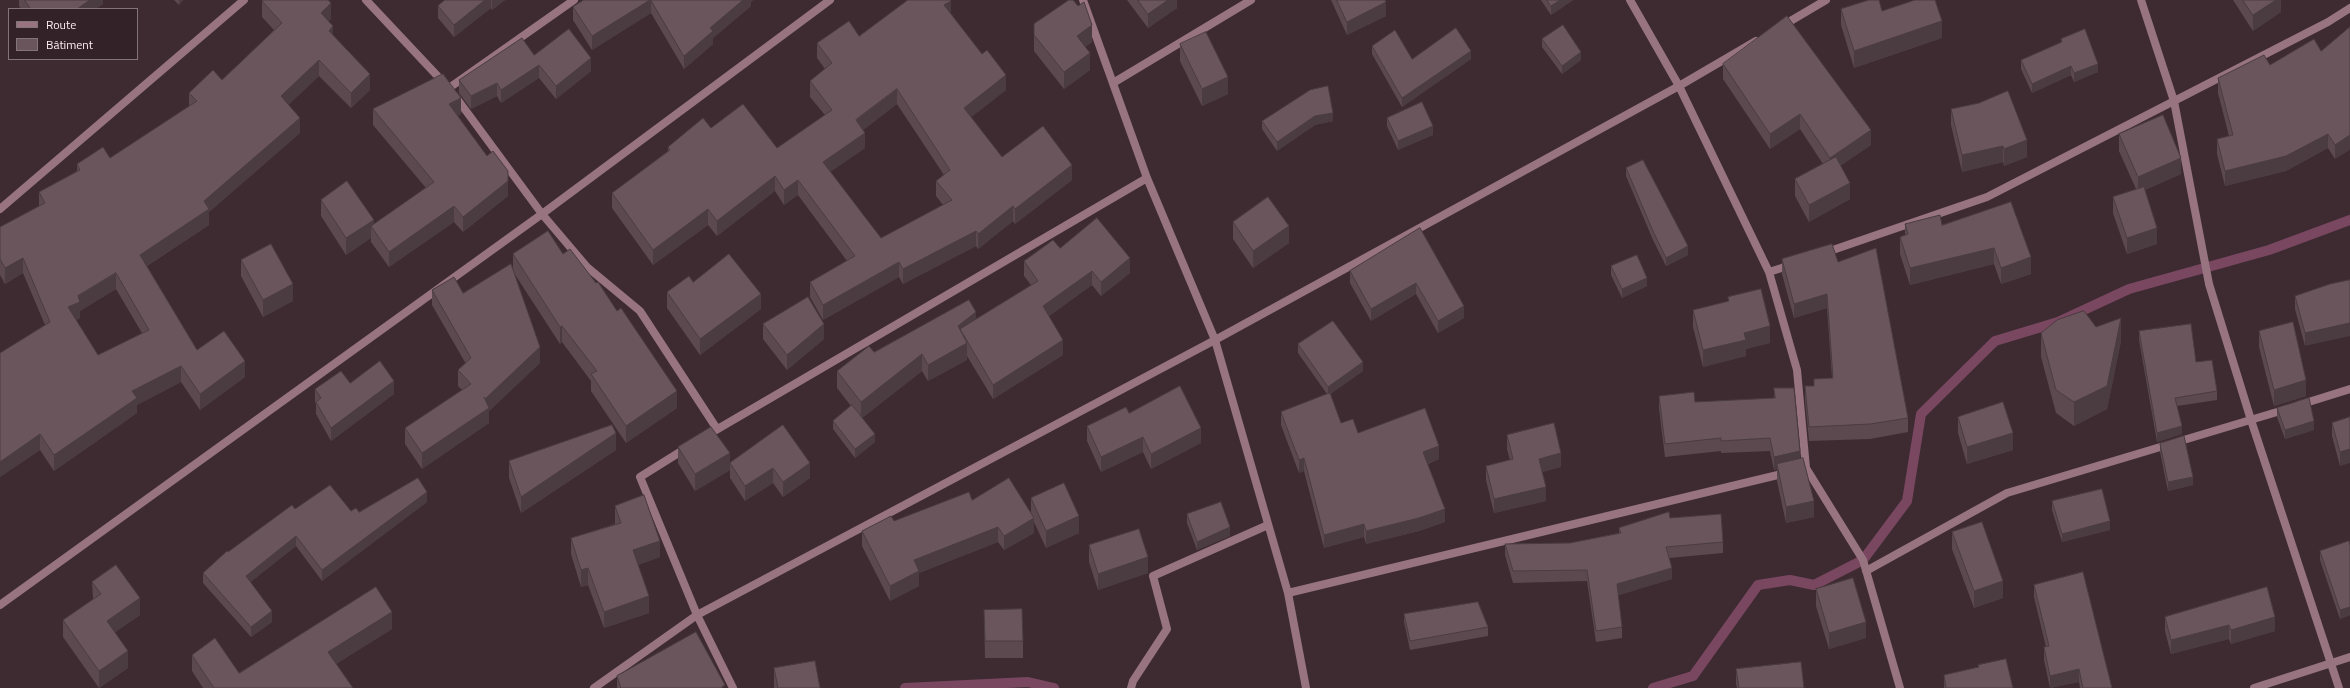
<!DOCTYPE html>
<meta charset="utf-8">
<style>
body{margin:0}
#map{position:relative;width:2350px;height:688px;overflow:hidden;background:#3e2b32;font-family:"Titillium Web",sans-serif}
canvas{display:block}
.legend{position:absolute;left:8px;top:8px;width:130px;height:52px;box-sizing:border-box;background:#332228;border:1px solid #837479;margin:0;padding:5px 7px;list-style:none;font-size:12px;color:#fbeef2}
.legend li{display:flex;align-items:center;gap:8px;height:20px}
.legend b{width:20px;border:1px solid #837479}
</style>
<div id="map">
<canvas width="2350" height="688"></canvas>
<ul class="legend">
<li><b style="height:5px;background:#977480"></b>Route</li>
<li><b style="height:11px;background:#6a555c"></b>Bâtiment</li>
</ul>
</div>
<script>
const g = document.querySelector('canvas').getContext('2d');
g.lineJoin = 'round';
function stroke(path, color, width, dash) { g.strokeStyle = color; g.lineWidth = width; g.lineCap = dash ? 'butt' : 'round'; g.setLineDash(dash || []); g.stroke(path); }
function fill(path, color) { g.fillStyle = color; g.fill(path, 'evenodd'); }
const stream = new Path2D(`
 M905 688 1028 682 1054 688
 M1653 688 1693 676 1758 585 1790 580 1814 585 1863 560 1907 501 1921 414 1995 341 2058 322 2129 289 2269 250 2350 220`);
const lane = new Path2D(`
 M1131 688 1133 681 1167 629 1153 576 1268 525`);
const street = new Path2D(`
 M366 0 445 84
 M1083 0 1147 178 1215 340 1288 593 1306 688
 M1630 0 1679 86 1769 272 1797 370 1806 468 1863 560 1900 688
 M2141 0 2174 101 2209 284 2251 420 2339 688
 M1782 26 1826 0
 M1113 83 1251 0
 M449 88 574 0
 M455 96 542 214 587 267 640 311 717 429
 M0 209 244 0
 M1824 253 1987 197 2328 22 2350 8
 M1769 272 1791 265
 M2299 405 2350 389
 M704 437 1147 178
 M688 447 640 477 697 615 733 688
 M1866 571 2007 493 2287 409
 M1288 593 1786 473
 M0 605 542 214 830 0
 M594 688 697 615 1215 340 1679 86 1756 41
 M2254 688 2350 657`);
const wall = new Path2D(`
 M19 0H103V4L96 9H21L19 6Z
 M174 0H183L179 5Z
 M445 0H505L492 10 491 8 454 37 438 18V6Z
 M584 0H753L751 2V6L713 38V44L684 69 651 13 592 50 573 20V7Z
 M1127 0H1177V8L1148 28Z
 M1331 0H1385L1386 16 1347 35Z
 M1541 0H1573L1551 15Z
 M2233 0H2281V12L2253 31Z
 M262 1 331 19 328 21 333 36 370 90 351 108 319 76 288 105 300 133 209 212V225L147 266 197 350 245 377 200 410 181 382 137 405V413L54 471 40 450 0 477 45 325 23 273 5 284 0 275V227L39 206V192L77 171V164L110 158 189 106V93L222 80 274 30 262 17ZM116 289 142 333 98 355 76 320 80 318V311Z
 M1841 9 1882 11 1942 38 1854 68 1841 25Z
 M951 14 1006 90 971 117 1002 157 1072 180 1015 224 1013 221 978 249 976 246 903 284 899 277 823 320 810 297V282L847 261 798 195 784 205 775 191 717 236 708 225 653 265 612 208V193L668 151V147L711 128 777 148 825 115 810 97V81L825 69 817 58V43L859 36ZM897 104 944 175 936 181V196L943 205 881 238 830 172 865 148 863 130Z
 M1034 24 1092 42 1085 47 1090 70 1064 89 1034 51Z
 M2350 27 2335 159 2328 148 2286 171 2225 186 2217 154V139L2229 136 2218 93V78L2321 51Z
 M1542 39 1581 60 1562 74 1542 47Z
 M2061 39 2098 72 2074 82 2071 75 2032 93 2021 69V60L2061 42Z
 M1180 44 1228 94 1202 106 1180 61Z
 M1372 46 1412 59H1471L1402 107 1372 54Z
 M534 55 591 71 556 99 539 78 501 103 497 96 471 109 459 93V80Z
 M1723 64 1871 145 1840 166 1850 199 1809 222 1795 196V179L1823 164 1800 129 1770 149 1723 79Z
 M373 109 461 114 457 116 508 196 463 232 454 222 389 267 371 242V238L346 255 321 216V200L374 225 426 188 373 125Z
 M1951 109 2027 157 2004 166 2003 162 1962 172 1951 125Z
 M1387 118 1433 135 1398 150 1387 126Z
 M1262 121H1333L1315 125 1277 151 1262 129Z
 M2119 134 2181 174 2145 190 2157 244 2127 254 2113 213V197L2136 189 2119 151Z
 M1626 168 1688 255 1666 266 1653 240 1626 176Z
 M2011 202 2031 274 2001 284 1994 264 1910 285 1900 254V237L1905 235V224L1942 225Z
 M1233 222 1289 243 1253 268 1233 239Z
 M1420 228 1464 318 1438 333 1416 294 1371 321 1350 283V271Z
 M1060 248 1130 273 1101 296 1092 285 1049 316 1063 355 993 399 967 356V360L928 381 922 371 862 418 875 442 855 458 833 429V421L851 406 837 388V371L874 352 976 319 1031 285 1024 276V261Z
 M513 254H563L677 408 626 443 591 391V381L562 342 560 344 514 273 540 363 489 411V423L422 469 405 444V428L462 390 458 386V370L466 364 432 305V290L463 293 513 269Z
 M1782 259 1838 262 1908 418V432L1870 439 1809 441 1805 400V386H1814L1832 378 1827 308 1794 318 1782 274Z
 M241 260 293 301 263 317 241 276Z
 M1611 266 1647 286 1622 298 1611 275Z
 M693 282 761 309 700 355 667 308V292Z
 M2330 284 2305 346 2295 309V296Z
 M1728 297 1770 343 1746 349V356L1703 367 1693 327V310L1728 302Z
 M763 324 824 339 787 370 763 339Z
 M2096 327 2121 341 2107 409 2074 426 2056 413 2041 357V333Z
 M2139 331 2196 362 2217 391V400L2177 406 2182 434 2157 442 2139 340Z
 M2259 331 2306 396 2274 406 2259 347Z
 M1298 344 1363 371 1330 394 1341 423 1358 433 1439 459 1428 464 1445 522 1419 531 1366 544 1364 537 1324 548 1304 471 1299 473 1281 425V412L1327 394 1298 353Z
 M350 383 394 394 331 441 316 414V404L315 402V389Z
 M1774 388 1800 458 1814 517 1786 523 1777 481V469L1774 470 1770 451 1721 453V451L1665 457 1659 409V396L1695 402 1774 398Z
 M2277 408 2314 430 2285 439 2277 417Z
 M1129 413 1201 443 1151 469 1143 452 1101 472 1087 441V426Z
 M1958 417 2013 450 1967 464 1958 433Z
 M2350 417 2340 466 2332 436V423Z
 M783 425 810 478 783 497 773 483 745 501 730 478V470L695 491 678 463V447L730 463Z
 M1507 435 1561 467 1542 472 1546 501 1494 513 1486 480V466L1510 460 1507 449Z
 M2160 444 2193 485 2168 491 2160 452Z
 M616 450 521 513 509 478V461Z
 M1031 498 1079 533 1046 548 1034 522V533L1004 550 998 542 919 573V586L890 601 862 546V531L894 521 972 500 1031 513Z
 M2052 501 2110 530 2062 542 2052 510Z
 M427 502 322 581 296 546 250 582 272 622 251 637 203 583V573L228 552 295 509 359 512Z
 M615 506 660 557 638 565 649 613 604 628 588 585 581 587 571 554V538L615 524Z
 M1187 514 1230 536 1197 550 1187 523Z
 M1670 518 1723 542V553L1669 558 1672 579 1618 595 1622 627V638L1596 642 1587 581 1513 583 1505 555V544L1570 543 1619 533V528Z
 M1952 532 2003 598 1974 608 1952 549Z
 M1089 545 1148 573 1098 590 1089 562Z
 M2350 545V615L2340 619 2320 560V551Z
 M92 582 140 615 115 632 128 668 99 688 63 637V620L93 599Z
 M2034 585 2112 688H2080L2079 682 2050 688 2044 660V647H2046L2034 597Z
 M1816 589 1866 638 1829 649 1816 606Z
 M984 610 1023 641V658H985Z
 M1404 614 1488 627V636L1410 650 1404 622Z
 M2165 617 2275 631 2231 644 2229 639 2171 654 2165 631Z
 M392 629 336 664 353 688H203L192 671V655L239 673Z
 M1978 665 2013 688H1944V675L1978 667Z
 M774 668 820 688H774Z
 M1736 669 1804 688H1737L1736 684Z
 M617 676 725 688H617Z`);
const shadedWall = new Path2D(`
 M90 0H103V4L96 9H77Z
 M179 0H183L179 5Z
 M485 0H491V8L454 37V25Z
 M492 0H505L492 10Z
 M650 0H651V13L592 50V36Z
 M743 0H753L751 2V6L713 38V44L684 69V56L710 28Z
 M1168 0H1177V8L1148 28V14Z
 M1560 0H1573L1551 15V6Z
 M2275 0H2281V12L2253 31V15Z
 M951 1V16L944 5Z
 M1386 2V16L1347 35V22Z
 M331 3V19L321 28V13Z
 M1942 21V38L1854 68V51Z
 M1092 25V42L1077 53V36Z
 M333 26V42L329 31Z
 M1471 51V59L1402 107V98Z
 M1581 52V60L1562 74V66Z
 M1090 53V70L1064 89V72Z
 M591 58V71L556 99V86Z
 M319 60V76L281 112V96Z
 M2098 64V72L2074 82V73Z
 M539 65V78L501 103V90Z
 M2071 66V75L2032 93V84Z
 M370 74V90L351 108V93Z
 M1006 75V90L964 123V108Z
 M1228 77V94L1202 106V89Z
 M497 83V96L471 109V96Z
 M897 89V104L856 135V120Z
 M461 98V114L449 120V104Z
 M1333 113V121L1315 125 1277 151V142L1315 116Z
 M1800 114V129L1770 149V134Z
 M300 118V133L209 212V225L140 270V255L204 201Z
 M1433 126V135L1398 150V141Z
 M1871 130V145L1830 173V158Z
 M865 133V148L823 177V162Z
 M2328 134V148L2286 171 2225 186V171Z
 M2350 135V150L2335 159V145Z
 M2027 140V157L2004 166V149Z
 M2003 146V162L1962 172V155Z
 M2181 158V174L2138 193V177Z
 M1072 165V180L1015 224V209Z
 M775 176V191L717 236V221Z
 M798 180V195L784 205V190Z
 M508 181V196L463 232V217Z
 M1850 183V199L1809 222V205Z
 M454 206V222L389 267V252Z
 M1013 206V221L978 249V234Z
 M708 209V225L653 265V250Z
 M374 220V229L371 226V238L346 255V238Z
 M1289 226V243L1253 268V251Z
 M2157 228V244L2127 254V238Z
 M976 231V246L903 284V269Z
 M1688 246V255L1666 266V258Z
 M1994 248V264L1910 285V268Z
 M2031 257V274L2001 284V268Z
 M23 258V273L5 284V268Z
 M1130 258V273L1101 296V282Z
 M899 262V277L823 320V305Z
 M1092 271V285L1043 320V306Z
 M116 273V289L80 311V318L68 323V307L78 296Z
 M1647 278V286L1622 298V289Z
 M1416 283V294L1371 321V309Z
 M293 284V301L263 317V300Z
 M761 294V309L700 355V339Z
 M1827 294V308L1794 318V304Z
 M1464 306V318L1438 333V321Z
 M976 312V328L960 329V341L958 326Z
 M2121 318V341L2107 409 2074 426V402Z
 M2350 323V336L2305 346V333Z
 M824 324V339L787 370V355Z
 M562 326V342L560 344V327Z
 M1770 326V343L1746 349V356L1703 367V350L1744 333Z
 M1063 340V355L993 399V385Z
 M967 343V360L928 381V365Z
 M540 347V363L489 411V423L422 469V453L485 411V399Z
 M922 354V371L861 419V402Z
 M245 361V377L200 410V394Z
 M1363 362V371L1328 396V387Z
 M181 366V382L137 405V413L54 471V455L132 391Z
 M2306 380V396L2274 406V390Z
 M394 381V394L331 441V428Z
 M677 391V408L626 443V426Z
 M2314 421V430L2285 439V430Z
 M2182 426V434L2157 442V433Z
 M1201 428V443L1151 469V454Z
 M616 433V450L521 513V497Z
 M2013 433V450L1967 464V447Z
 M40 434V450L0 477V462Z
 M875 434V442L855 458V449Z
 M1143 437V452L1101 472V457Z
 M1439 446V459L1423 465V452Z
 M2350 449V463L2340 466V452Z
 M1800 451V464H1777V469L1774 470V457Z
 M730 453V470L695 491V474Z
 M1561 453V467L1539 473V459Z
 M1304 458V471L1299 473V460Z
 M810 463V478L783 497V482Z
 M773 468V483L745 501V486Z
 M2193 477V485L2168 491V482Z
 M1546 487V501L1494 513V499Z
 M427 492V502L322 581V570Z
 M1814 501V517L1786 523V507Z
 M1445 509V522L1419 531 1366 544V531Z
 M1079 516V533L1046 548V531Z
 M1034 518V533L1004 550V536Z
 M2110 521V530L2062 542V534Z
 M1364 524V537L1324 548V535Z
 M998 527V542L919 573V586L890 601V586L914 560Z
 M1230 527V536L1197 550V542Z
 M296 536V546L246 586V576Z
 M660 541V557L633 567V550Z
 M1148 557V573L1098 590V574Z
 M588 568V585L581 587V570Z
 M1672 568V579L1617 596V584Z
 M2003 581V598L1974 608V591Z
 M649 596V613L604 628V612Z
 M140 598V615L107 638V621Z
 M2350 607V615L2340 619V610Z
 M272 611V622L251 637V627Z
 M392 612V629L328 669V652Z
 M2275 617V631L2231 644V630Z
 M1866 622V638L1829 649V633Z
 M2229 625V639L2171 654V640Z
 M128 651V668L99 688V671Z
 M2079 669V682L2050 688V676Z`);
const building = new Path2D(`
 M25 0H90L77 9H31Z
 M263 0H328L331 3 321 13 333 26 329 31 370 74 351 93 319 60 281 96 300 118 204 201 209 209 140 255 197 350 224 331 245 361 200 394 181 366 132 391 137 398 54 455 40 434 0 462V353L50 322 23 258 5 268 0 259V227L45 203 39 192 80 170 77 164 103 147 110 158 197 101 189 93 213 70 222 80 282 23 262 1ZM116 273 149 330 98 355 68 307 80 302 78 296Z
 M445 0H485L454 25 438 6Z
 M584 0H650L592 36 573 7Z
 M651 0H743L710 28 713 31 684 56Z
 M908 0H950L951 1 944 5 982 54 987 50 1006 75 964 108 1002 157 1043 126 1072 165 1015 209 1013 206 978 234 976 231 903 269 899 262 823 305 810 282 855 256 798 180 784 190 775 176 717 221 708 209 653 250 612 193 670 150 668 147 703 118 711 128 743 104 777 148 832 110 810 81 832 63 817 43 849 21 859 36ZM897 89 950 170 936 181 952 200 881 238 823 162 865 133 856 120Z
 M1069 0H1073L1078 6 1084 2 1092 25 1077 36 1090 53 1064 72 1034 35V24Z
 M1138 0H1168L1148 14Z
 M1337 0H1385L1386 2 1347 22Z
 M1547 0H1560L1551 6Z
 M1869 0H1879L1882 11 1915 0H1935L1942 21 1854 51 1841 9Z
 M2243 0H2276L2253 15Z
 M1787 16 1871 130 1830 158 1800 114 1770 134 1723 64Z
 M1563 25 1581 52 1562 66 1542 39Z
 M2350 27V135L2335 145 2328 134 2286 156 2225 171 2217 139 2233 135 2218 78 2264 55 2270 65 2314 39 2321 51Z
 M1456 28 1471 51 1402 98 1372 46 1395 30 1412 59Z
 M569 29 591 58 556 86 539 65 501 90 497 83 471 96 459 80 522 38 534 55Z
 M2085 29 2098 64 2074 73 2071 66 2032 84 2021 60 2062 42 2061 39Z
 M1206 32 1228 77 1202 89 1180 44Z
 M443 74 461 98 449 104 487 156 493 151 508 171V181L463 217 454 206 389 252 371 226 434 182 373 109Z
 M1328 86 1333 113 1315 116 1277 142 1262 121 1310 90Z
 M2008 91 2027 140 2004 149 2003 146 1962 155 1951 109 1979 103Z
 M1422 102 1433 126 1398 141 1387 118Z
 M2163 115 2181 158 2138 177 2119 134Z
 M1836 157 1850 183 1809 205 1795 179Z
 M1643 160 1688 246 1666 258 1653 231 1626 168Z
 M347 181 374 220 346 238 321 200Z
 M2144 187 2157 228 2127 238 2113 197Z
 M1268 197 1289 226 1253 251 1233 222Z
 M2011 202 2031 257 2001 268 1994 248 1910 268 1900 237 1908 234 1905 224 1940 215 1942 225Z
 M1097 218 1130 258 1101 282 1092 271 1043 306 1063 340 993 385 960 329 1038 281 1024 261 1053 240 1060 248Z
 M1420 228 1464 306 1438 321 1416 283 1371 309 1350 271Z
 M548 231 563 254 570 249 596 283 598 282 617 311 621 308 677 391 626 426 591 374 597 371 562 326 560 327 513 254Z
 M271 244 293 284 263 300 241 260Z
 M1832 244 1838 262 1876 248 1908 418 1870 424 1809 427 1805 386H1814V379L1833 378 1827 294 1794 304 1782 259Z
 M729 254 761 294 700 339 667 292 689 276 693 282Z
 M1637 255 1647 278 1622 289 1611 266Z
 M511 264 540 347 485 399 484 397 489 408 422 453 405 428 471 384 458 370 471 358 432 290 454 277 463 293Z
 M2350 280V323L2305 333 2295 296 2330 284Z
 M1761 289 1770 326 1744 333 1746 340 1703 350 1693 310 1729 301 1728 297Z
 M808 297 824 324 787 355 763 324Z
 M969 300 976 312 958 326 967 343 928 365 922 354 861 402 837 371 869 346 874 352Z
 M2084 311 2096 327 2121 318 2107 386 2074 402 2056 390 2041 333 2057 320Z
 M1333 321 1363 362 1328 387 1298 344Z
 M2293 322 2306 380 2274 390 2259 331Z
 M2191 324 2196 362 2212 360 2217 391 2175 398 2182 426 2157 433 2139 331Z
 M380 361 394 381 331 428 316 402 321 398 315 389 341 371 350 383Z
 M1180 386 1201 428 1151 454 1143 437 1101 457 1087 426 1126 407 1129 413Z
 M1774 388H1794L1800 451 1774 457 1770 438 1721 441V438L1665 444 1659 396 1694 392 1695 402 1775 398Z
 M1330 393 1341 423 1353 419 1358 433 1425 408 1439 446 1423 452 1445 509 1419 518 1366 531 1364 524 1324 535 1304 458 1299 460 1281 412Z
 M2309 398 2314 421 2285 430 2277 408Z
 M2003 402 2013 433 1967 447 1958 417Z
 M852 405 875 434 855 449 833 421Z
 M2350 417V449L2340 452 2332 423Z
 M1554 423 1561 453 1539 459 1546 487 1494 499 1486 466 1513 459 1507 435Z
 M612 425 616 433 521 497 509 461Z
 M783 425 810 463 783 482 773 468 745 486 730 463Z
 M711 427 730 453 695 474 678 447Z
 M2184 436 2193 477 2168 482 2160 444Z
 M1803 458 1814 501 1786 507 1777 464Z
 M418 478 427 492 322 570 296 536 246 576 272 611 251 627 203 573 227 551 228 552 292 505 295 509 330 485 351 511 356 508 359 512Z
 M1009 478 1034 518 1004 536 998 527 914 560 919 571 890 586 862 531 891 516 894 521 969 492 972 500Z
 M1064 483 1079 516 1046 531 1031 498Z
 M2102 489 2110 521 2062 534 2052 501Z
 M644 495 660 541 633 550 649 596 604 612 588 568 581 570 571 538 621 523 615 506Z
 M1221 502 1230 527 1197 542 1187 514Z
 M1669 512 1670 518 1721 514 1723 542 1666 547 1672 568 1617 584 1622 627 1596 631 1587 570 1513 571 1505 544 1570 543 1621 533 1619 528Z
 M1982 522 2003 581 1974 591 1952 532Z
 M1139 529 1148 557 1098 574 1089 545Z
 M2349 541 2350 545V607L2340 610 2320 551Z
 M116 565 140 598 107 621 128 651 99 671 63 620 101 594 92 582Z
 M2083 572 2112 688H2083L2079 669 2050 676 2044 647 2049 646 2034 585Z
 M1853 578 1866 622 1829 633 1816 589Z
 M376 587 392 612 328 652 353 688H214L192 655 215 638 239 673Z
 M2267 587 2275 617 2231 630 2229 625 2171 640 2165 617Z
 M1478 602 1488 627 1410 641 1404 614Z
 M1022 609 1023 641H985L984 610Z
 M696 632 725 685 722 687V688H621L617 676Z
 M2006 659 2013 688H1946L1944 675 1979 667 1978 665Z
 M815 661 820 688H778L774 668Z
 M1801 662 1804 688H1739L1736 669Z`);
stroke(stream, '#7a4760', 10);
stroke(lane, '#977480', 8);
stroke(street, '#977480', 8);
fill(wall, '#5b494f');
fill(shadedWall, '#4a3c40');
fill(building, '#6a555c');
stroke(building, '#4a3c40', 1);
</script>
